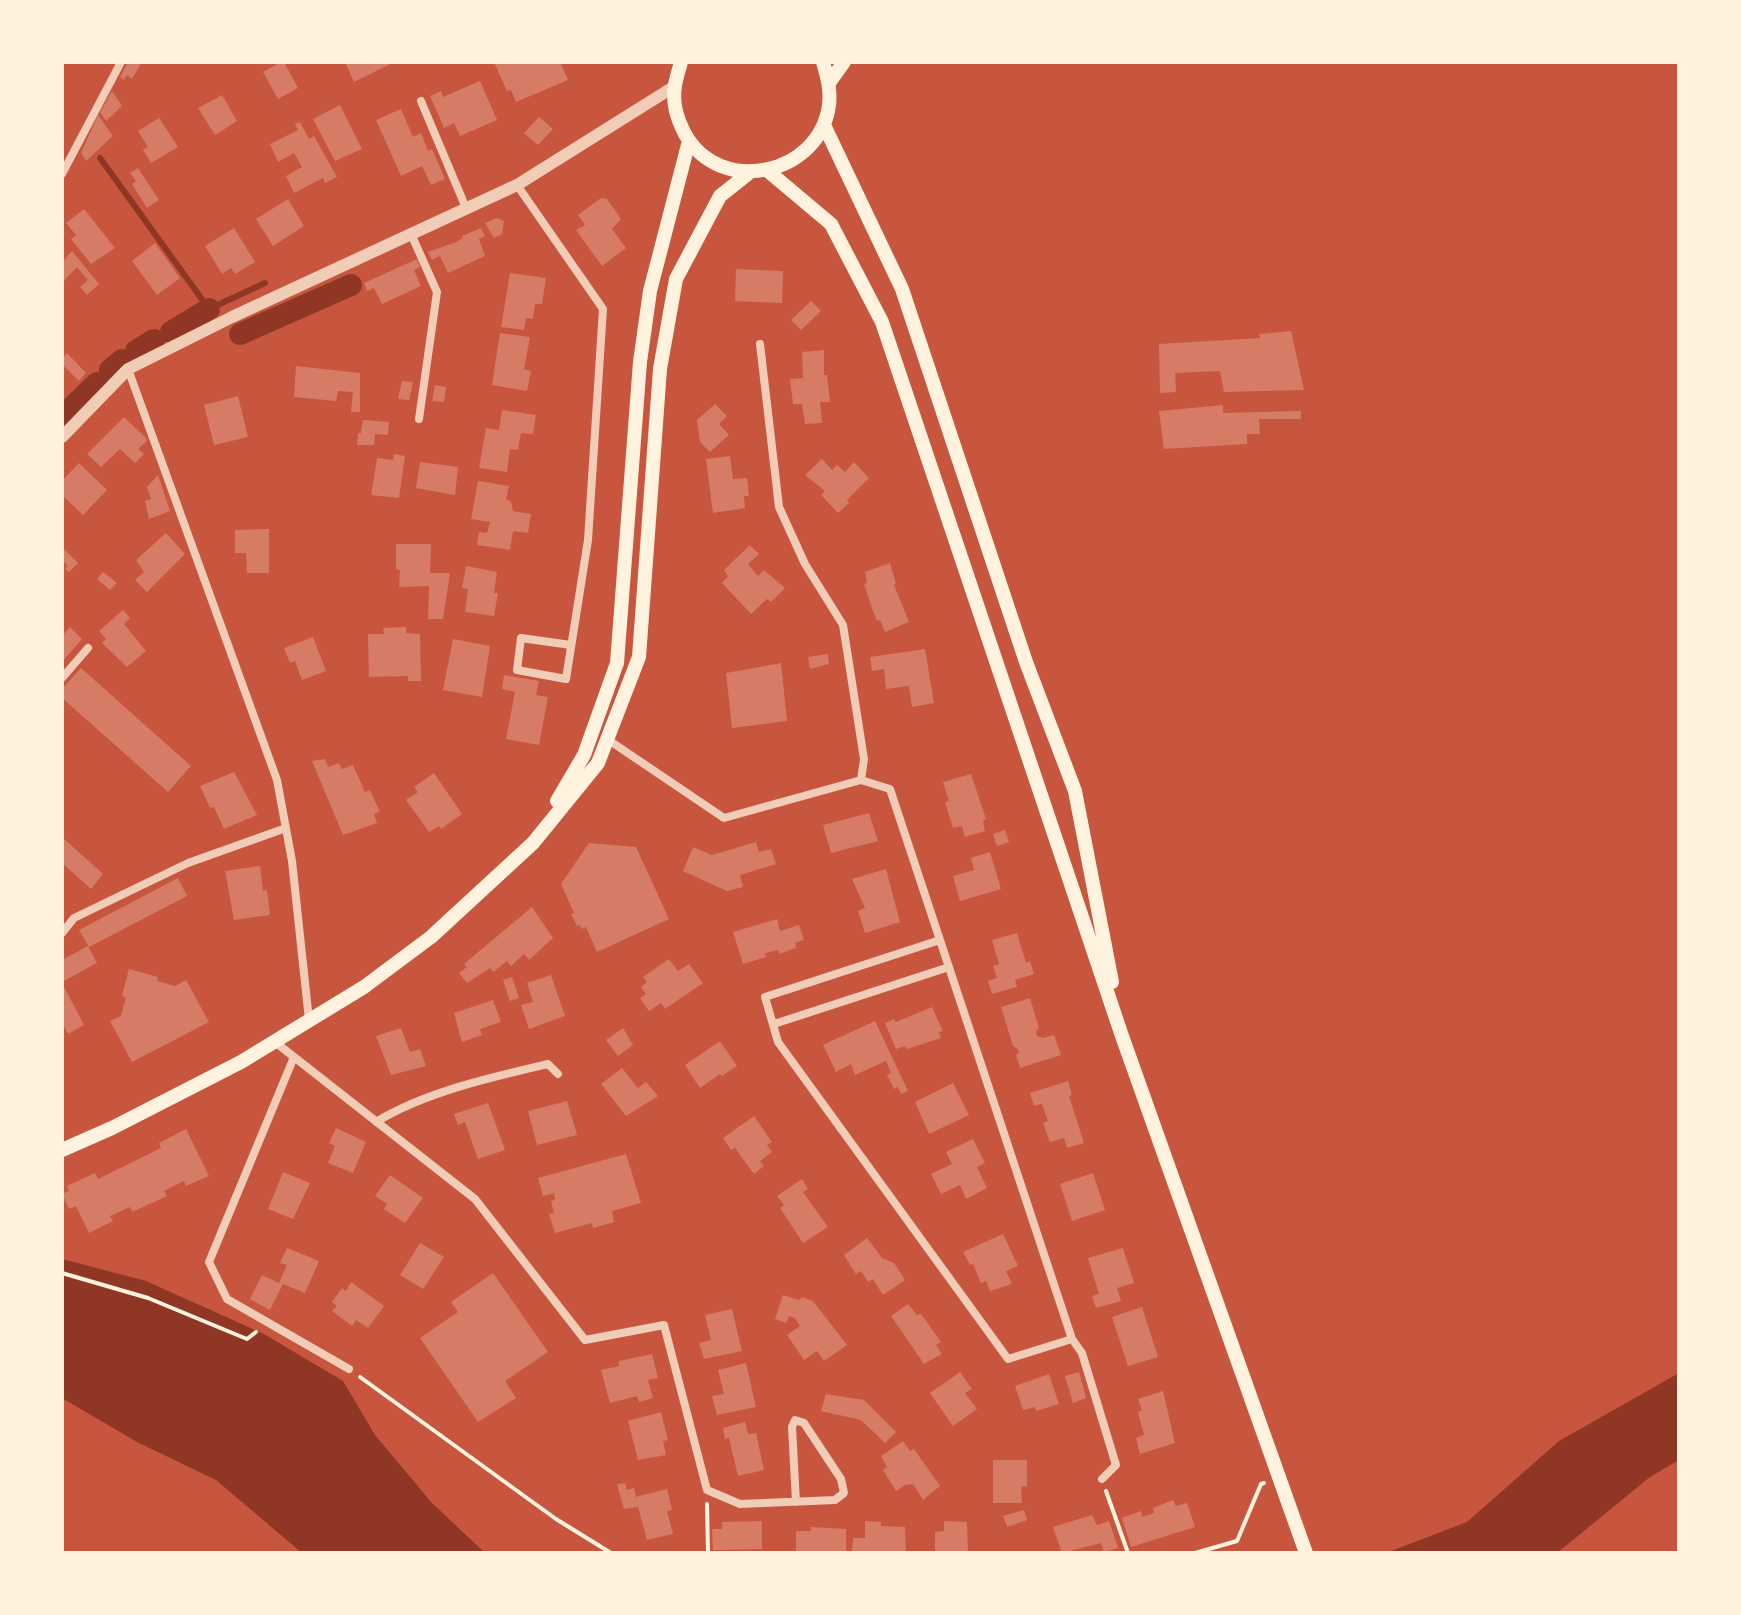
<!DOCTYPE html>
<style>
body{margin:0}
#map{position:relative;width:1741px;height:1615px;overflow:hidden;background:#c8553d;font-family:Arial,sans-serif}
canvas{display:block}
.frame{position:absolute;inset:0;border:64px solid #fff3e0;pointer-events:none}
</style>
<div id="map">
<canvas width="1741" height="1615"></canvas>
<div class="frame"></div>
</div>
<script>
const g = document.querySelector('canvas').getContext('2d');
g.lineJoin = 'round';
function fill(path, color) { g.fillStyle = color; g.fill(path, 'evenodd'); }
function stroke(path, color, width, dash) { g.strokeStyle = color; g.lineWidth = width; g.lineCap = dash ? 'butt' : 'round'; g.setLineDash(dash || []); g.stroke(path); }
const water = new Path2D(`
 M62 1259 146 1281 264 1334 343 1381 375 1435 432 1503 485 1553H302L216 1480 137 1442 62 1398Z
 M1679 1373V1460L1650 1477 1557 1553H1386L1467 1522 1559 1441Z`);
const stream = new Path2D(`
 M100 158 209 309 265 283`);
const canal = new Path2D(`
 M171 332 209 309
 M240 334 351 285
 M136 351 154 340
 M110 370 122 360
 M62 417 97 383`);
const building = new Path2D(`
 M128 62H142L132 79 127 75 124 80 120 77Z
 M281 62H284L298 88 278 99 263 72Z
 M345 62H394L354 82Z
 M494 62H560L568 80 516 102 511 90 507 91Z
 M480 81 497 120 460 136 454 123 444 128 430 96 441 91 443 97Z
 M112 91 122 106 106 121 100 112Z
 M222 95 237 121 215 135 198 108Z
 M340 105 362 149 335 161 313 119Z
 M401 109 413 137 421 133 428 151 432 149 445 179 431 185 422 166 401 176 376 120Z
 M98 115 113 136 86 161 81 153Z
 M539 117 553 129 538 145 524 133Z
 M159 118 178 147 151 163 143 150 148 147 138 131Z
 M300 122 309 139 314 136 337 177 325 183 323 178 294 193 286 176 302 167 294 153 278 162 270 144 298 130 295 124Z
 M138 168 159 200 147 208 132 184 136 181 130 173Z
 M601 198 607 199 621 219 612 229 626 248 602 266 576 230 585 225 578 215Z
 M288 199 304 226 273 246 256 219Z
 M84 209 115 248 91 264 71 239 76 235 66 223Z
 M497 218 504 221 502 234 494 238 485 223Z
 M234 228 255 262 235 274 231 268 222 274 205 246Z
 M481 228 485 236 479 239 485 256 448 273 440 256 432 260 428 252 456 242 463 238 462 236Z
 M155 243 180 278 157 295 132 261Z
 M72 251 99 284 87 295 80 287 88 280 77 267 62 283V262Z
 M417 259 420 267 414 270 421 286 382 304 374 288 367 291 364 283Z
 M736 269 783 271 782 303 735 301Z
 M510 273 546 278 542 304H535L533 319 526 318 524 330 501 327Z
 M811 301 821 311 801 330 791 320Z
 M1291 331 1304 390 1224 392 1220 371 1175 373 1176 392 1160 393 1159 344 1260 338 1259 334Z
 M500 333 530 337 524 369 531 371 527 391 492 385Z
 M824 350V375H827L830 402H820L822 423 805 424 802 404H793L790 379 803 378 802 352Z
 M67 353 86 373 79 381 62 364V358Z
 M296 366 360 373V412H351L353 392 338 391 336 401 294 397Z
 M402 381 413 382 409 400 398 399Z
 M435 385 446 387 444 402 432 401Z
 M238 396 248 437 214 445 204 405Z
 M715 404 727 416 719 424 729 435 710 452 700 442 697 420Z
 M1223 405V413L1301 411V419H1259L1260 434H1247V444L1164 449 1159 411Z
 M502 410 536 415 533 434 521 433 518 450 510 449 507 472 479 468 486 428 499 430Z
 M124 417 146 438 147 441 138 449 144 454 135 463 120 449 101 467 87 454Z
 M363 420 389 422 388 435 375 434 374 445H357L358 433H361Z
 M394 454 405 456 399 498 371 495 377 458 393 460Z
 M730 456 733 479 747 478 749 496H744L745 508 713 513 706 459Z
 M822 459 832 470 837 465 845 472 854 462 869 478 847 500 849 503 838 513 821 495 825 491 805 475Z
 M420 462 458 467 455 495 416 488Z
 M79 463 107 490 83 515 62 495V481Z
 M158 475 170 511 149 519 145 501 151 499 147 487Z
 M478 481 509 486 506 499 511 502 513 511 531 514 528 533 513 531 510 550 477 545 479 532 487 533 490 522 471 519Z
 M269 529V573H247L246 553H235V530Z
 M166 533 185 554 147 592 135 580 144 572 136 560Z
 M396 544H431L430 573H450L443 619H428L429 586 399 587 400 570 396 569Z
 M750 545 759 554 748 564 758 576 764 570 785 588 771 602 767 599 751 614 722 583 728 576 724 570Z
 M62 547 78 563 69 572 65 569 68 566 62 560Z
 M890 563 896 584 894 585 909 622 885 632 880 620 877 621 873 611 864 584 867 583 865 572Z
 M466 566 497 572 494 593H498L494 616 465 612 468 589 462 588Z
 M103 572 117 583 110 590 97 579Z
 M123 610 130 618 124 624 146 651 127 667 102 643 106 639 99 631Z
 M70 627 82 639 62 662V636Z
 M406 627V633L420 634 421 681H408V676L369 677 368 634H384L383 628Z
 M313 637 326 671 302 680 295 661 290 663 284 648Z
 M453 639 490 646 482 697 443 690Z
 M925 649 934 703 912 707 909 686 886 689 884 669 872 671 870 657Z
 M828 654 829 664 810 669 808 657Z
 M781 663 787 721 732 728 726 673Z
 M81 668 191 766 168 792 62 698V689Z
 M504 675 539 681 536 695 548 697 539 745 506 739 515 692 502 689Z
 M325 759 328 767 339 763 342 769 353 765 365 792 370 790 380 812 374 814 377 823 343 835 312 761Z
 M234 772 257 815 224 829 214 807 210 808 200 786Z
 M434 773 462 814 441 829 439 826 429 832 406 800 418 792 414 787Z
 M971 774 986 819 983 820 985 831 965 837 962 826 953 828 945 802 949 801 943 782Z
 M869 813 878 841 831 853 823 825Z
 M1005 830 1009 842 997 846 993 834Z
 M62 837 103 874 91 889 62 863Z
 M756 842 759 852 771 849 776 864 740 875 743 887 727 891 683 871 693 847 712 855Z
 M589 843 636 847 669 919 597 952 586 927 581 929 580 925 577 926 571 914 574 913 561 884Z
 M990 852 1001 889 960 901 953 876 974 870 971 858Z
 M260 866 263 891 267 890 270 915 234 920 225 871Z
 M886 869 900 922 865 933 858 911 865 908 852 879Z
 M178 878 187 896 89 947 79 930Z
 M532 907 553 938 529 960 524 954 511 966 507 961 493 972 490 968 467 983 459 973 467 967 464 964Z
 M777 919 780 931 799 925 804 940 795 943 796 948 779 954V950L765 953 766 957 743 964 733 932Z
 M1017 933 1026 963 1030 961 1034 974 1015 980 1017 987 992 994 988 981 997 978 993 966 999 964 992 940Z
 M88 946 97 963 64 981 62 960Z
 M669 959 678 971 689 964 703 983 665 1009 661 1003 649 1011 640 998 646 994 641 987 647 982 643 977Z
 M129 969 158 977 157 981 175 986 186 980 209 1022 132 1062 110 1021 121 1016 126 998 122 996Z
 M551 975 565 1016 529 1029 521 1005 533 1002 527 983Z
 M512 977 519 998 510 1001 503 980Z
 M62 983 84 1025 68 1034 62 1023Z
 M1030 998 1039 1028 1036 1031 1037 1036 1043 1038 1054 1035 1061 1055 1020 1068 1016 1055 1019 1053 1018 1049 1013 1046 1001 1007Z
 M493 1000 501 1022 480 1029 482 1035 462 1042 454 1013Z
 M932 1007 943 1031 939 1032 941 1038 907 1049 905 1046 896 1049 885 1023 894 1019 896 1022Z
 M875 1021 908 1091 901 1094 898 1087 894 1089 887 1075 891 1073 886 1061 855 1075 851 1064 836 1072 823 1045Z
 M401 1028 410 1052 420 1049 426 1066 391 1075 376 1036Z
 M623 1028 633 1045 618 1056 606 1040Z
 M720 1041 737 1066 722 1076 720 1074 700 1088 685 1065Z
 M622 1068 638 1088 646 1082 658 1096 626 1116 601 1084Z
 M1068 1081 1072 1095 1069 1096 1084 1143 1067 1148 1064 1138 1050 1142 1043 1123 1048 1121 1042 1104 1034 1106 1030 1093Z
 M953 1083 969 1115 929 1134 915 1102Z
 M567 1101 577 1135 537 1145 528 1111Z
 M488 1103 505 1150 478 1159 465 1122 458 1125 454 1114Z
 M754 1116 772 1142 767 1145 772 1152 760 1161 764 1166 754 1174 735 1148 731 1150 723 1138Z
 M336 1128 366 1142 353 1173 328 1163 335 1146 329 1143Z
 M186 1129 209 1176 186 1186 184 1181 164 1191 167 1196 132 1212 130 1207 110 1216 113 1221 89 1233 76 1206 69 1209 62 1194 69 1191 67 1186 95 1173 98 1179 161 1148 159 1143Z
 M973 1139 985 1163 977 1167 987 1188 966 1199 960 1185 941 1194 931 1174 952 1164 946 1152Z
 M626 1154 641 1203 612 1211 614 1222 593 1228 592 1223 555 1233 549 1214 554 1213 551 1201 555 1199 554 1193 543 1196 538 1178Z
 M283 1172 310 1183 293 1219 268 1209Z
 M1093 1173 1105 1210 1072 1221 1060 1184Z
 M390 1175 423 1198 405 1223 384 1209 387 1204 375 1196Z
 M802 1179 808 1189 803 1192 828 1227 803 1243 780 1208 784 1205 777 1196Z
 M1003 1234 1018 1266 1006 1271 1012 1284 990 1291 986 1281 981 1283 973 1264 970 1265 963 1252Z
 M867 1238 882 1258 894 1263 905 1280 883 1295 873 1279 868 1282 861 1271 856 1274 844 1255Z
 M420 1243 444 1257 423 1289 400 1275Z
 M287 1248 319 1261 305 1293 283 1284 270 1310 250 1299 262 1275 279 1283 287 1265 280 1263Z
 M1123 1248 1134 1283 1117 1288 1121 1301 1096 1308 1092 1296 1099 1294 1088 1258Z
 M493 1273 548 1352 505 1381 516 1398 478 1422 420 1338 458 1312 451 1302Z
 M351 1282 384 1306 368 1328 356 1320 352 1326 332 1311 337 1306 332 1302 342 1288 346 1291Z
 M783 1295 799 1300 802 1297 813 1301 847 1345 824 1361 817 1351 804 1360 787 1335 800 1326 795 1318 789 1316 786 1323 775 1319Z
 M908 1304 917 1315 921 1314 941 1342 936 1345 942 1354 924 1364 891 1316Z
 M1142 1307 1158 1357 1128 1366 1112 1317Z
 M732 1309 742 1351 704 1359 699 1343 711 1340 705 1315Z
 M652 1354 658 1378 648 1380 653 1398 639 1402 637 1396 610 1403 601 1370 619 1366V1361Z
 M746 1363 756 1407 717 1415 712 1396 724 1394 718 1370Z
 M960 1372 972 1389 965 1393 977 1409 953 1426 930 1393Z
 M1079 1372 1086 1398 1073 1403 1065 1376Z
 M1049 1374 1059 1404 1036 1411 1035 1407 1023 1410 1015 1386Z
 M1163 1391 1175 1443 1140 1454 1136 1438 1144 1435 1138 1412 1142 1410 1138 1399Z
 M826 1394 864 1400 896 1432 885 1443 861 1420 821 1411Z
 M661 1412 668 1440 663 1441 666 1455 638 1460 628 1421Z
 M745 1422 748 1434 756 1433 764 1470 738 1476 729 1438 725 1439 723 1428Z
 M903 1441 910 1451 914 1449 940 1486 923 1500 913 1484 905 1485 896 1491 883 1470 887 1467 881 1456Z
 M993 1460H1027V1486L1021 1487 1022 1503H993Z
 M625 1483 627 1490 634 1488 636 1497 667 1489 672 1510 667 1511 673 1534 647 1540 638 1507 624 1509 617 1484Z
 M1173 1500 1176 1506 1187 1503 1195 1527 1131 1547 1122 1518 1141 1511 1142 1517 1154 1513 1153 1508Z
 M1024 1510 1027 1520 1007 1527 1003 1516Z
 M1092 1515 1097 1525 1109 1521 1118 1548 1104 1552 1101 1543 1062 1553 1053 1527Z
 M762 1521V1549L713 1550 712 1529H722V1522Z
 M865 1521 881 1522V1526L905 1527 906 1553H852L853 1538H865Z
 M944 1521 967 1522 968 1553H935V1532L944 1531Z
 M811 1527 846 1529V1553H796V1531H811Z`);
const path = new Path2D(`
 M62 1273 148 1298 247 1339 256 1332
 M360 1377 556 1519 611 1553
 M1106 1491 1128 1553
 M707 1504 708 1553
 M1195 1553 1237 1541 1261 1484 1264 1483`);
const minor = new Path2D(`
 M421 101 466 208
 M62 174 121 62
 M517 185 603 309 588 540 566 679 517 670 521 638 571 645
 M411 234 437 292 419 419
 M760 344 779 507 805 564 843 625 864 759 861 780
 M128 369 277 780 292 861 309 1020
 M62 678 88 648
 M607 739 724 818 861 780 890 789 1072 1339 1082 1353 1116 1465 1102 1479
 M62 933 74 918 188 863 286 828
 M940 940 765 997 778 1042 1008 1359 1072 1339
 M774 1024 949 967
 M275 1042 475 1199 585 1340 664 1325 707 1490 740 1504 835 1500 844 1493 841 1479 804 1423 795 1420 792 1427 796 1502
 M294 1057 209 1262 227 1299 349 1369
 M376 1122C425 1092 492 1077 548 1064L558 1074`);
const tertiary = new Path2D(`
 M62 437 128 369 232 317 517 185 675 86`);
const secondary = new Path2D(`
 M681 62C679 70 676 78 675 86 672 103 677 119 685 134 720 197 820 175 829 105 831 90 827 76 823 62
 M829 83 844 62
 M824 125 902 289 1026 662 1075 791 1112 982
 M768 171 831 224 882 322 1122 1036 1306 1553
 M557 801 584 755 617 663 640 362 650 291 689 141
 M62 1150 112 1128 241 1062 364 987 431 937 533 843 598 763 639 657 660 369 676 279 720 196 749 173`);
fill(water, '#8f3625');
stroke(stream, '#8f3625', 6);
stroke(canal, '#8f3625', 22);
fill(building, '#d67c66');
stroke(path, '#fff3e0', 4);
stroke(minor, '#f1ccb7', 8);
stroke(tertiary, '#f1ccb7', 12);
stroke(secondary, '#fff3e0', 14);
</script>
